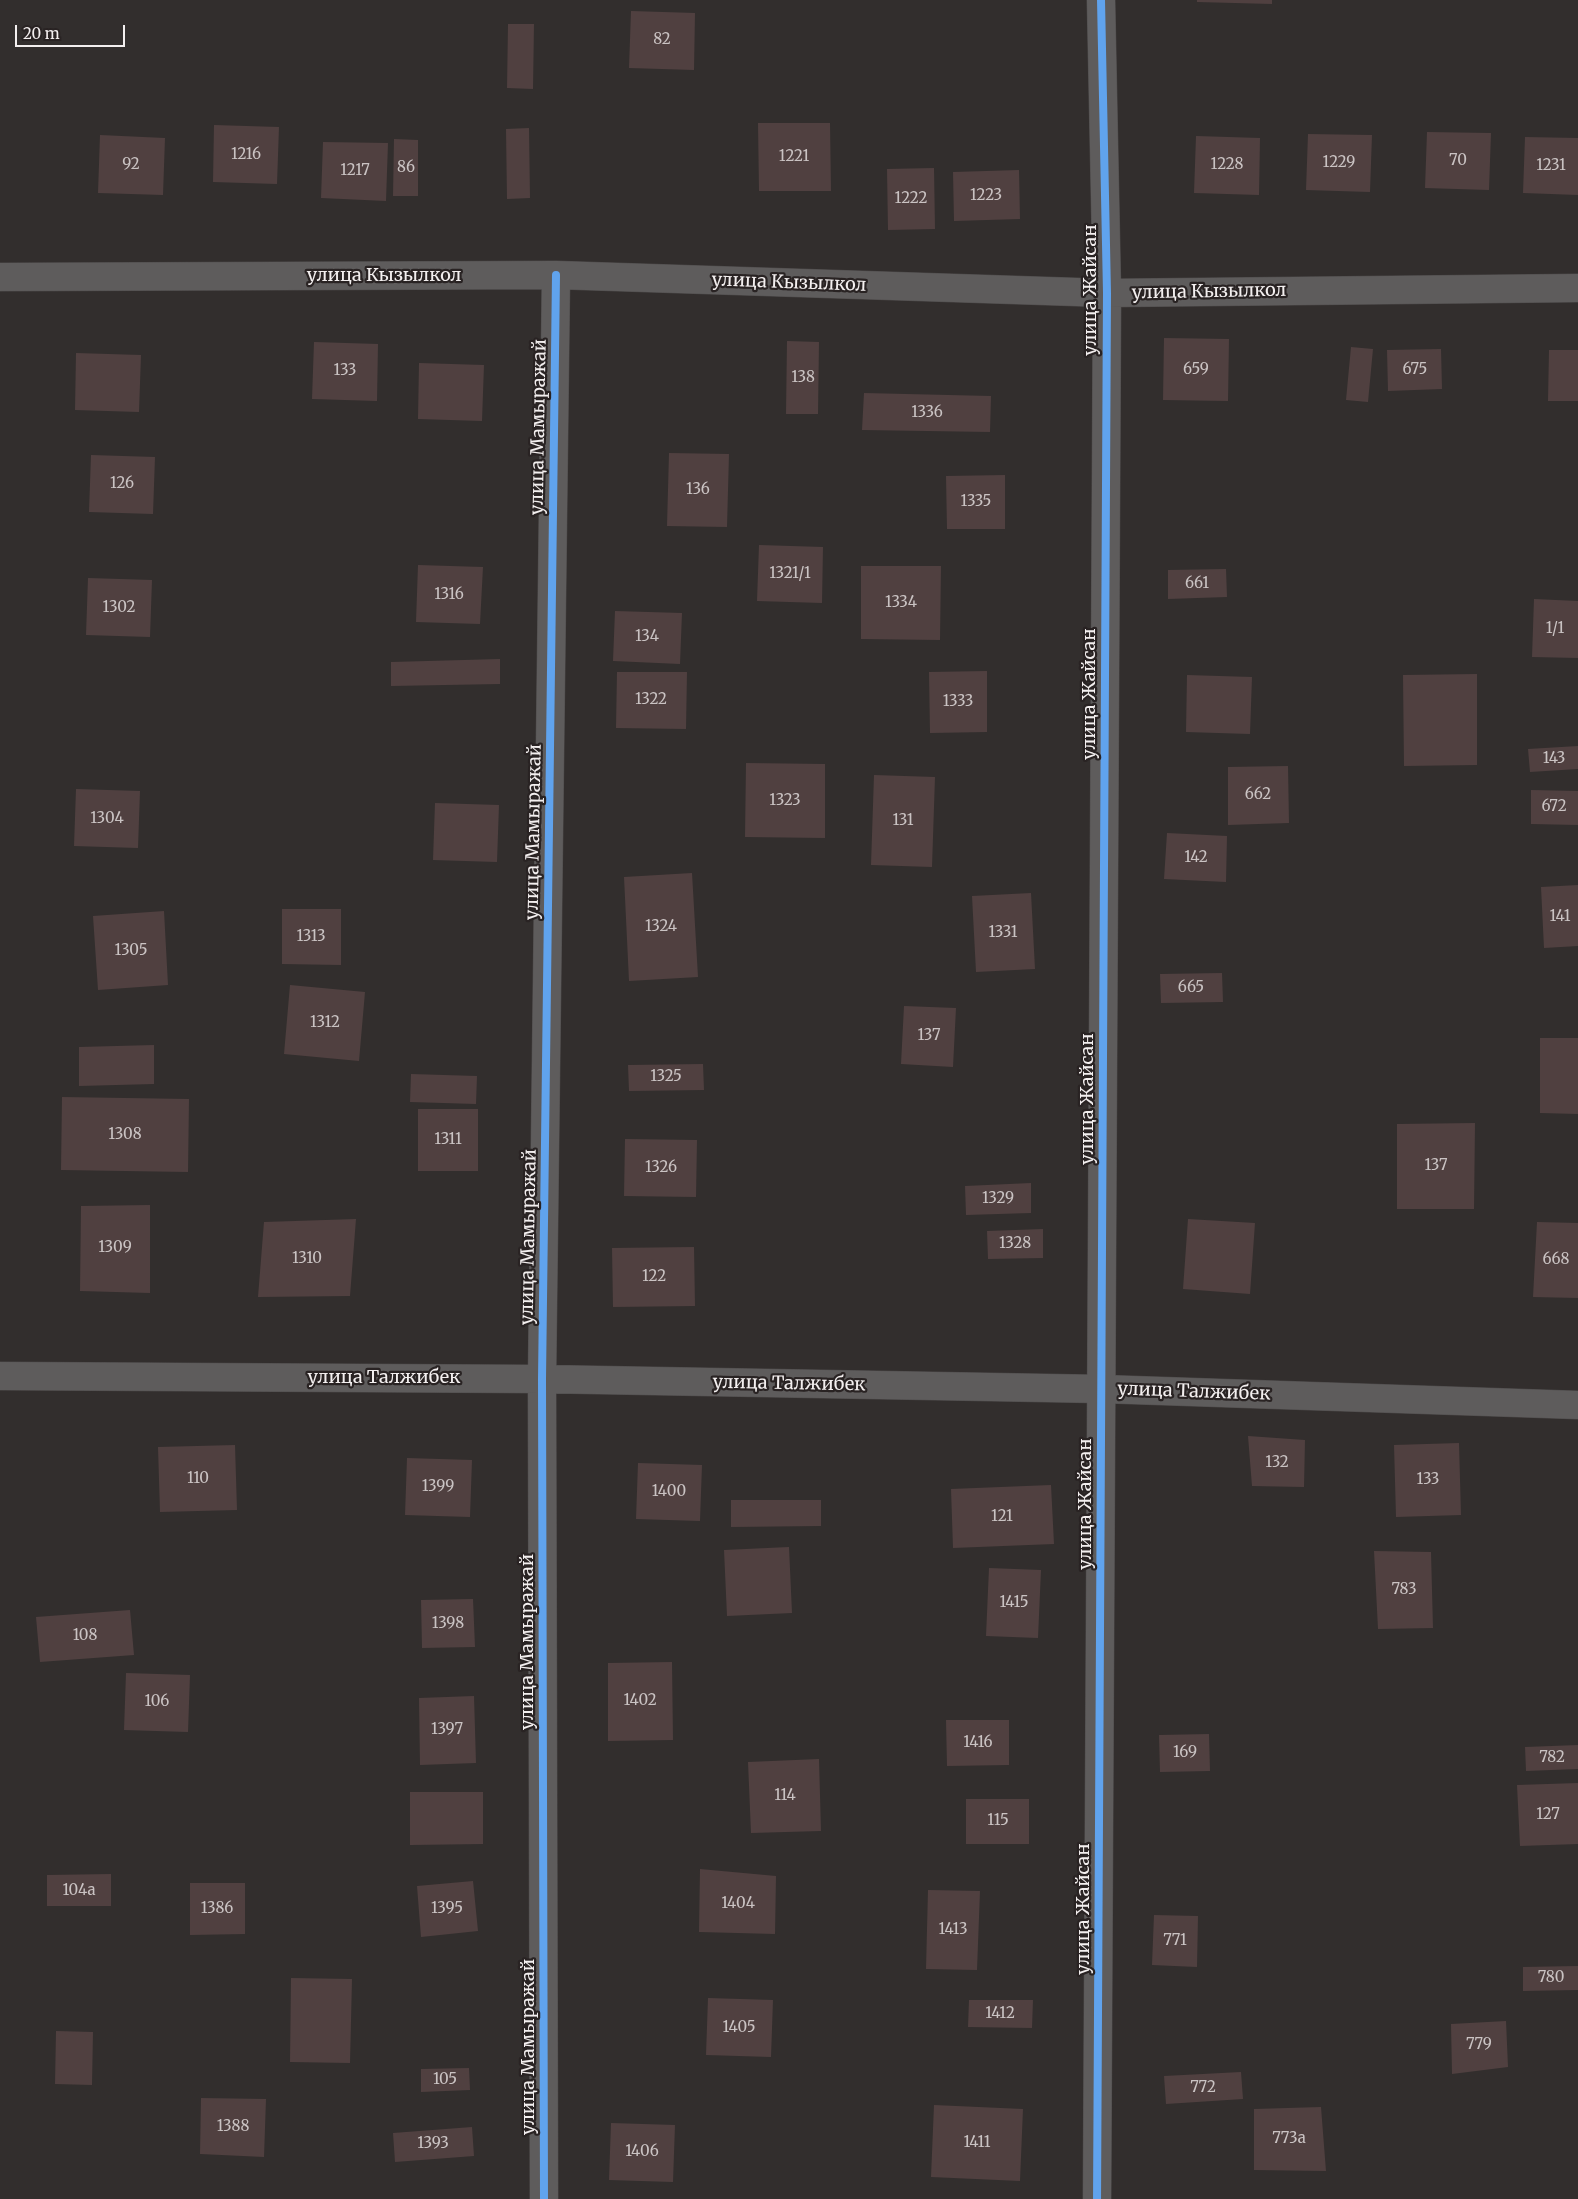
<!DOCTYPE html>
<meta charset="utf-8">
<style>
body{margin:0}
#map{position:relative;width:1578px;height:2199px;overflow:hidden;background:#322e2d;font-family:Merriweather,serif}
canvas{display:block}
.scale{position:absolute;left:15px;top:25px;width:110px;height:22px;box-sizing:border-box;border:2px solid #f3efef;border-top:0;padding-left:6px;font-size:15px;line-height:18px;white-space:nowrap;color:#f3efef;-webkit-text-stroke:4px #292323;paint-order:stroke}
</style>
<div id="map">
<canvas width="1578" height="2199"></canvas>
<div class="scale">20 m</div>
</div>
<script>
const g = document.querySelector('canvas').getContext('2d');
g.lineJoin = 'round';
function fill(path, color) { g.fillStyle = color; g.fill(path, 'evenodd'); }
function stroke(path, color, width, dash) { g.strokeStyle = color; g.lineWidth = width; g.lineCap = dash ? 'butt' : 'round'; g.setLineDash(dash || []); g.stroke(path); }
function write(font, color, halo, rows, align = 'center') {
  g.font = font + ' Merriweather,serif'; g.lineWidth = 4.5; g.setLineDash([]); g.textBaseline = 'middle'; g.strokeStyle = halo; g.fillStyle = color; for (const [text, x, y, turn = 0] of rows) {
    g.save(); g.translate(x, y); g.rotate((+turn || 0) * Math.PI / 180); g.textAlign = isNaN(turn) ? turn : align; if (halo) g.strokeText(text, 0, 0); g.fillText(text, 0, 0); g.restore();
  }
}
const building = new Path2D(`
 M1197 0H1272V4L1197 2Z
 M631 11 695 13 694 70 629 68Z
 M508 24H534L533 89 507 88Z
 M758 123H830L831 191H759Z
 M214 125 279 127 277 184 213 182Z
 M529 128 530 198 507 199 506 129Z
 M1427 132 1491 133 1489 190 1425 188Z
 M1308 134 1372 135 1370 192 1306 190Z
 M100 135 165 138 163 195 98 193Z
 M1196 136 1260 138 1259 195 1194 193Z
 M1525 137 1578 138V195L1523 193Z
 M394 139 418 140V196H393Z
 M323 142 388 143 386 201 321 198Z
 M934 168 935 229 888 230 887 169Z
 M1019 170 1020 219 954 221 953 172Z
 M1164 338 1229 339 1228 401 1163 400Z
 M787 341 819 342 818 414H786Z
 M314 342 378 344 377 401 312 399Z
 M1351 347 1373 349 1368 402 1346 400Z
 M1441 349 1442 389 1388 391 1387 350Z
 M1549 350H1578V401H1548Z
 M76 353 141 355 139 412 75 410Z
 M419 363 484 365 482 421 418 419Z
 M864 393 991 396 990 432 862 430Z
 M669 453 729 454 727 527 667 526Z
 M91 455 155 457 153 514 89 512Z
 M1005 475V529H947L946 476Z
 M759 545 823 547 822 603 757 601Z
 M418 565 483 567 480 624 416 622Z
 M861 566H941L940 640 861 639Z
 M1226 569 1227 597 1168 599V570Z
 M88 578 152 580 150 637 86 635Z
 M1534 599 1578 601V658L1532 657Z
 M615 611 682 613 680 664 613 661Z
 M500 659V684L391 686V662Z
 M987 671V732L930 733 929 672Z
 M617 672H687L686 729 616 728Z
 M1477 674V765L1404 766 1403 675Z
 M1187 675 1252 677 1250 734 1186 732Z
 M1578 746V769L1530 772 1528 749Z
 M746 763 825 764V838L745 837Z
 M1288 766 1289 823 1228 825V767Z
 M874 775 935 777 932 867 871 865Z
 M76 789 140 791 138 848 74 846Z
 M1531 790 1578 791V825L1531 824Z
 M435 803 499 805 497 862 433 860Z
 M1167 833 1227 836 1226 882 1164 879Z
 M692 873 698 977 629 981 624 877Z
 M1578 885V946L1544 948 1541 887Z
 M1031 893 1035 969 976 972 972 896Z
 M282 909H341V965L282 964Z
 M164 911 168 985 98 990 93 916Z
 M1222 973 1223 1002 1161 1003 1160 974Z
 M290 985 365 992 359 1061 284 1054Z
 M904 1006 956 1008 953 1067 901 1064Z
 M1540 1038H1578V1114L1540 1113Z
 M154 1045V1084L79 1086V1047Z
 M703 1064 704 1090 629 1091 628 1065Z
 M411 1074 477 1076 476 1104 410 1102Z
 M62 1097 189 1099 188 1172 61 1170Z
 M418 1109H478V1171H418Z
 M1475 1123 1474 1209H1397V1124Z
 M625 1139 697 1140 696 1197 624 1196Z
 M1031 1183V1213L966 1215 965 1186Z
 M150 1205V1293L80 1291 81 1206Z
 M356 1219 350 1296 258 1297 264 1222Z
 M1188 1219 1255 1223 1250 1294 1183 1289Z
 M1537 1222 1578 1223V1298L1533 1297Z
 M1043 1229V1258L988 1259 987 1231Z
 M694 1247 695 1306 613 1307 612 1248Z
 M1248 1436 1305 1440 1304 1487 1252 1486Z
 M1459 1443 1461 1515 1396 1517 1394 1445Z
 M235 1445 237 1510 160 1512 158 1447Z
 M407 1458 472 1460 470 1517 405 1515Z
 M638 1463 702 1465 700 1521 636 1519Z
 M1051 1485 1054 1544 953 1548 951 1489Z
 M731 1500H821V1526L731 1527Z
 M789 1547 792 1613 727 1616 724 1550Z
 M1374 1551 1431 1552 1433 1628 1378 1629Z
 M989 1568 1041 1570 1038 1638 986 1636Z
 M473 1599 475 1647 422 1648 421 1600Z
 M130 1610 134 1655 40 1662 36 1617Z
 M672 1662 673 1740 608 1741V1663Z
 M126 1673 190 1675 188 1732 124 1730Z
 M474 1696 476 1763 420 1765 419 1698Z
 M946 1720H1009V1765L947 1766Z
 M1209 1734 1210 1771 1160 1772 1159 1735Z
 M1578 1745V1769L1526 1771 1525 1747Z
 M819 1759 821 1831 751 1833 748 1762Z
 M1578 1783V1844L1520 1846 1517 1785Z
 M410 1792H483V1844L410 1845Z
 M966 1799H1029V1844H966Z
 M700 1869 776 1876 775 1934 699 1932Z
 M111 1874V1906H47V1875Z
 M473 1881 478 1931 421 1937 417 1886Z
 M190 1883H245V1934L190 1935Z
 M928 1890 980 1891 977 1970 926 1969Z
 M1154 1915 1198 1916 1197 1967 1152 1965Z
 M1578 1966V1990L1523 1991V1967Z
 M291 1978 352 1979 350 2063 290 2062Z
 M708 1998 773 2000 771 2057 706 2055Z
 M969 2000H1033L1032 2028 968 2027Z
 M1506 2021 1508 2067 1452 2074 1451 2024Z
 M56 2031 93 2032 92 2085 55 2084Z
 M469 2068 470 2090 421 2092V2069Z
 M1241 2072 1243 2099 1166 2104 1164 2076Z
 M201 2098 266 2099 264 2157 200 2154Z
 M934 2105 1023 2109 1020 2181 931 2177Z
 M1321 2107 1326 2171 1254 2170V2109Z
 M611 2123 675 2125 673 2182 609 2180Z
 M472 2127 474 2156 395 2162 393 2133Z`);
const minor = new Path2D(`
 M0 277 556 275 1107 293 1578 288
 M0 1376 542 1379 1102 1389 1578 1405
 M544 2199 542 1379 556 275
 M1097 2199 1107 293 1101 0`);
const cycleway = new Path2D(`
 M544 2199 542 1379 556 275
 M1097 2199 1107 293 1101 0`);
const numberNames = [
 ["82",662,40],
 ["1216",246,155],
 ["1221",794,157],
 ["70",1458,161],
 ["1229",1339,163],
 ["92",131,165],
 ["1228",1227,165],
 ["1231",1551,166],
 ["86",406,168],
 ["1217",355,171],
 ["1223",986,196],
 ["1222",911,199],
 ["659",1196,370],
 ["675",1415,370],
 ["133",345,371],
 ["138",803,378],
 ["1336",927,413],
 ["126",122,484],
 ["136",698,490],
 ["1335",976,502],
 ["1321/1",790,574],
 ["661",1197,584],
 ["1316",449,595],
 ["1334",901,603],
 ["1302",119,608],
 ["1/1",1555,629],
 ["134",647,637],
 ["1322",651,700],
 ["1333",958,702],
 ["143",1554,759],
 ["662",1258,795],
 ["1323",785,801],
 ["672",1554,807],
 ["1304",107,819],
 ["131",903,821],
 ["142",1196,858],
 ["141",1560,917],
 ["1324",661,927],
 ["1331",1003,933],
 ["1313",311,937],
 ["1305",131,951],
 ["665",1191,988],
 ["1312",325,1023],
 ["137",929,1036],
 ["1325",666,1077],
 ["1308",125,1135],
 ["1311",448,1140],
 ["137",1436,1166],
 ["1326",661,1168],
 ["1329",998,1199],
 ["1328",1015,1244],
 ["1309",115,1248],
 ["1310",307,1259],
 ["668",1556,1260],
 ["122",654,1277],
 ["132",1277,1463],
 ["110",198,1479],
 ["133",1428,1480],
 ["1399",438,1487],
 ["1400",669,1492],
 ["121",1002,1517],
 ["783",1404,1590],
 ["1415",1014,1603],
 ["1398",448,1624],
 ["108",85,1636],
 ["1402",640,1701],
 ["106",157,1702],
 ["1397",447,1730],
 ["1416",978,1743],
 ["169",1185,1753],
 ["782",1552,1758],
 ["114",785,1796],
 ["127",1548,1815],
 ["115",998,1821],
 ["104а",79,1891],
 ["1404",738,1904],
 ["1386",217,1909],
 ["1395",447,1909],
 ["1413",953,1930],
 ["771",1175,1941],
 ["780",1551,1978],
 ["1412",1000,2014],
 ["1405",739,2028],
 ["779",1479,2045],
 ["105",445,2080],
 ["772",1203,2088],
 ["1388",233,2127],
 ["773а",1289,2139],
 ["1411",977,2143],
 ["1393",433,2144],
 ["1406",642,2152]
];
const streetNames = [
 ["улица Кызылкол",384,276],
 ["улица Кызылкол",789,283,2],
 ["улица Жайсан",1091,290,-90],
 ["улица Кызылкол",1209,292,-1],
 ["улица Мамыражай",539,427,-89],
 ["улица Жайсан",1090,694,-90],
 ["улица Мамыражай",534,832,-89],
 ["улица Жайсан",1088,1099,-90],
 ["улица Мамыражай",529,1237,-89],
 ["улица Талжибек",384,1378],
 ["улица Талжибек",789,1384,1],
 ["улица Талжибек",1194,1392,2],
 ["улица Жайсан",1086,1504,-90],
 ["улица Мамыражай",528,1642,-90],
 ["улица Жайсан",1084,1909,-90],
 ["улица Мамыражай",529,2047,-90]
];
fill(building, '#504040');
stroke(minor, '#4d4a4a', 29);
stroke(minor, '#5e5c5c', 28);
stroke(cycleway, '#60a3ed', 8);
write('15px', '#cac3c3', null, numberNames);
write('18px', '#f3efef', '#292323', streetNames);
</script>
